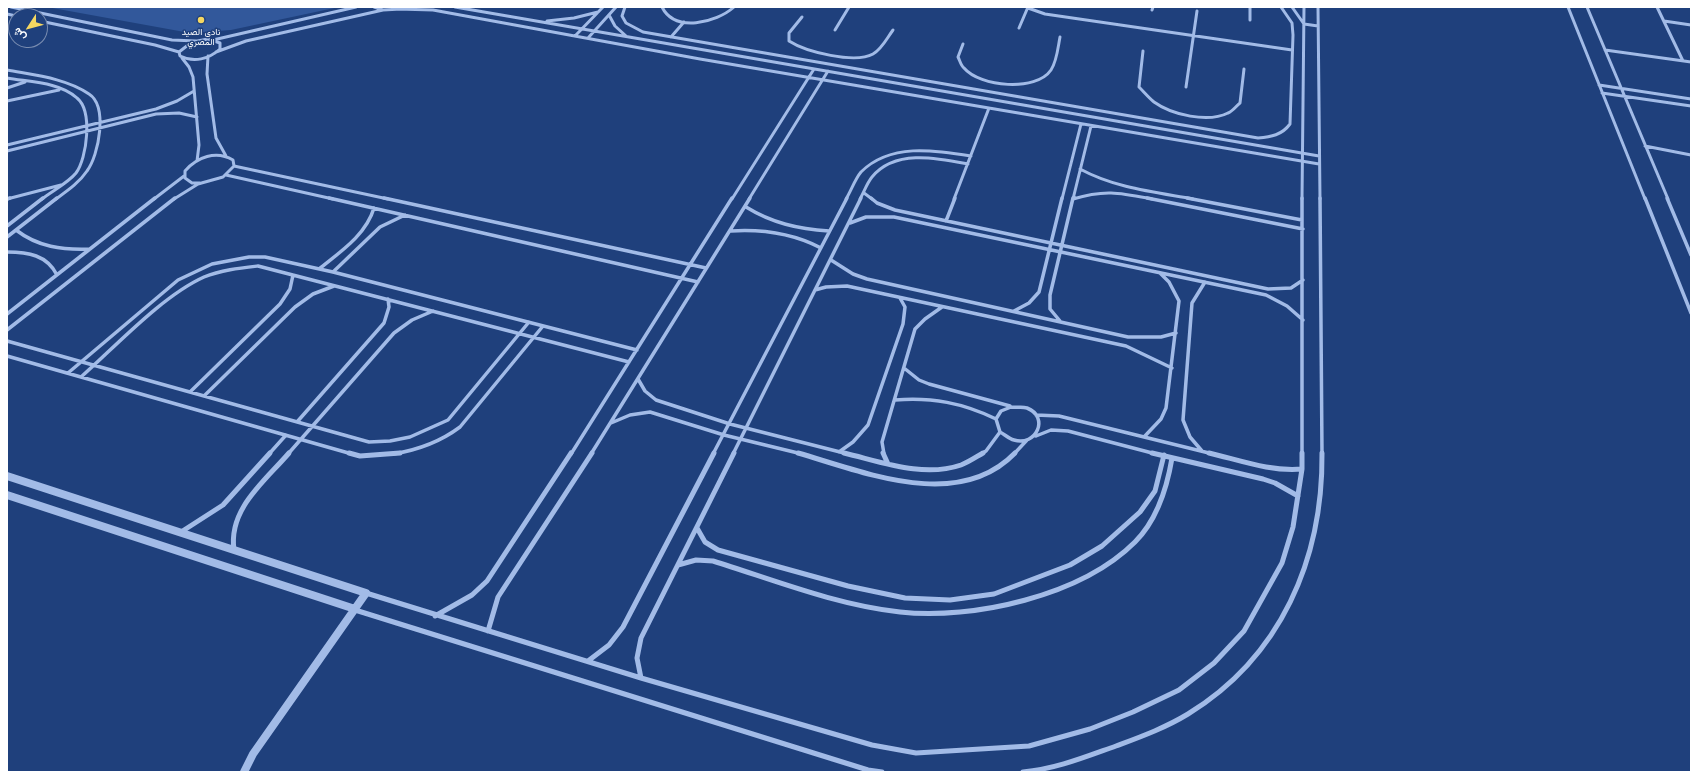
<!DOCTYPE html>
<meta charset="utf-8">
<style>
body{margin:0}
#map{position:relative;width:1698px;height:779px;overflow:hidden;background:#1f407c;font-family:Montserrat,Vazirmatn,sans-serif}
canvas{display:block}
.frame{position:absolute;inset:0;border:8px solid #fff;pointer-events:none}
.north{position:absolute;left:8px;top:8px;width:40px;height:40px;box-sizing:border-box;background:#1f407c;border:1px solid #798cb0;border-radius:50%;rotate:234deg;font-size:11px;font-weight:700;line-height:16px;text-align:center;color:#fff}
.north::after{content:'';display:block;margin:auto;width:14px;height:18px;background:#f5d761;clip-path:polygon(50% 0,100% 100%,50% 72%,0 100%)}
</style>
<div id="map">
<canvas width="1698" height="779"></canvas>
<div class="frame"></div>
<div class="north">ش</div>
</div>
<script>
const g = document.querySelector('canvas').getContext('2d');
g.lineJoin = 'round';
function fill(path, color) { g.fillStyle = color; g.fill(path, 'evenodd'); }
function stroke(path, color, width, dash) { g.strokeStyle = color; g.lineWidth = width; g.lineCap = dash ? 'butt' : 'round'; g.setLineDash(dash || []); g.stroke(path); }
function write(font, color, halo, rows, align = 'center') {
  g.font = font + ' Montserrat,Vazirmatn,sans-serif'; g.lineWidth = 3; g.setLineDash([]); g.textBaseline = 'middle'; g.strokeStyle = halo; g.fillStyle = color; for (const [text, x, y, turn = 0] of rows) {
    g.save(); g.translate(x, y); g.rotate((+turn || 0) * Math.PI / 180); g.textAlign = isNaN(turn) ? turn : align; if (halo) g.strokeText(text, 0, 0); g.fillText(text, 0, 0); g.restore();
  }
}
const green = new Path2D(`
 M47 7H339L231 30 190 33Z`);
const minorFar2 = new Path2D(`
 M11 7 172 40 196 41
 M374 7 383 10 401 9
 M455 7 1319 156
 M625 7 622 16 626 23 643 32 1258 138C1271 137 1282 135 1290 124L1293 35 1292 23 1281 7
 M662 7C675 33 716 23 734 7
 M1250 7V20
 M1292 7 1304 24 1318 26
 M1318 7 1320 199
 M1568 7 1645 199
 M1587 7 1668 199
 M1657 7 1683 61
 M1028 8 1045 14 1292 50
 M398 9 433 10 700 59 1319 164
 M1152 10 1153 7
 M7 14 16 16
 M609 15 615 26 626 36
 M802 17 789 33V41C806 52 855 64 873 54 882 49 887 38 893 30
 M40 21 155 45 179 52
 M547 21 574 18 598 12
 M1664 21 1691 25
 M1019 28 1028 7
 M835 30 849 7
 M575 36 603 7
 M671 37 684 22
 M588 38 616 7
 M208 39 220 43V49C209 59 194 63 180 56L179 52 192 42Z
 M213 40 356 7
 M963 44 958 57C960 61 961 66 964 68 980 87 1036 92 1051 70 1057 61 1058 47 1060 37
 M1605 50 1691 62
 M1143 51 1139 87C1144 92 1149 98 1154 102 1172 115 1208 123 1228 113 1233 111 1236 106 1240 103L1244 69
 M216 52 246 41 383 10
 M208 56 207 74 216 138 226 156
 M182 58 189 67 193 77 199 145 197 161
 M7 70C33 75 66 78 89 94 108 106 99 155 87 171 79 183 67 191 56 199
 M7 78C29 82 60 82 77 98 93 111 87 158 76 173 68 183 52 191 42 199
 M1599 85 1691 99
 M1186 87 1197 11
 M7 88 25 82
 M1602 93 1691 106
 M7 101 59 90
 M7 145 156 109 177 101 194 91
 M1645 146 1691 155
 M7 151 156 114 179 113 197 117
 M234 166 388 199
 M1080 169C1115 188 1154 192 1193 199
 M226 175 333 199
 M864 193 872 199
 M7 199 61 185
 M154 199 184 176
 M174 199 198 184 223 177 234 166 233 160C216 150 197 157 185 171V178L192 183H200
 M732 199 814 69
 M749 199 828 71
 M846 199C851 191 855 179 861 172 890 143 934 150 971 156
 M860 199C864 192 867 183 872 177 895 149 937 158 968 164
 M954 199 989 108
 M1062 199 1081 124
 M1073 199C1105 189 1121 193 1152 199
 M1073 199 1091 126
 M1302 199 1304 7`);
const minorFar1 = new Path2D(`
 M329 198 698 282
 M384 198 706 268
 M871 198 877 203 895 210 1268 289 1291 288 1303 280
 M1147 198 1303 229
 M1187 198 1302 220
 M1320 198 1322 454
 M1645 198 1691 313
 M1667 198 1691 255
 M7 199 10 198
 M1073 199 1075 198
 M746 207C772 223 798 229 829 231
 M946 221 955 198
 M850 223 866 217H894L1266 295 1287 306 1303 320
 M7 226 43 198
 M16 230C38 247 62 250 90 249
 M731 231C763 229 792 233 821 248
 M7 237 57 198
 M7 252C28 252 47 255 57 275
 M831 260 853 274 867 279 1128 337H1161L1176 333
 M319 269C340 252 366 235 374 208
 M333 272 380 227 405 215
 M815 290 826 287 847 286 1126 346 1172 368
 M1014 311 1029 303 1039 292 1062 198
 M7 314 155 198
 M1060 321 1050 309V295L1073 198
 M7 330 175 198
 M7 341 369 442 390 441 410 437 448 420 529 322
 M7 356 352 454
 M904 368 919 380 929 384 1010 406
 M68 373 178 280 212 264 249 257H265L333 272 637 350
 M81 377C116 346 162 296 204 277 221 270 240 268 258 266L629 362
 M638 379 645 391 656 400 730 424 848 454
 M190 392 280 304 290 289 293 275
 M204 396 295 307 313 294 334 286
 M895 400C932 397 963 403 996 419
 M1011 407C1016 407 1022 407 1027 408 1050 417 1036 447 1014 440 1009 439 1004 434 1000 432L996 419 1001 411Z
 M1036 415 1059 416 1213 454
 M297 422 384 323 389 307 388 299
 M611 423 630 415 650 412 724 435 802 454
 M1036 436 1051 430 1068 431 1156 454
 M1144 437 1161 419 1166 408 1179 301 1169 282 1160 273
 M1202 451 1190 437 1183 420 1192 303 1205 282
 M839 452 853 442 868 425 903 324 905 307 900 298
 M269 454 286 435
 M288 454 394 333 412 320 433 311
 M393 454C418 450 440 442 460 427L543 326
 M571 454 732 198
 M591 454 750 198
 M713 454 847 198
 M733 454 861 198
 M884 454 882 442 915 329 925 319 942 307
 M981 454 986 451 1000 432
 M1014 454 1027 440
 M1302 454V198`);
const minor = new Path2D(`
 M349 453 360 456 400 453
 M798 453C864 472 958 512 1015 453
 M844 453C882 462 923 478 961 465 969 462 976 457 983 453
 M883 453 888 464
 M1152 453 1263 479 1275 483 1298 496
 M1209 453C1239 460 1271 472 1302 469
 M697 528 705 542 718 550 848 586 905 598 950 600 994 594 1070 565 1102 546 1140 512 1155 491 1164 455
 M181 532 223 505 270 453
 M234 550C228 509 265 481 289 453
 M678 565 696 560 713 561C774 580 836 605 900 612 973 620 1081 596 1135 542 1157 520 1167 488 1172 458
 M366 593 641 678 872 745 916 753 1029 746 1090 729 1133 712 1179 690 1214 663 1244 631 1282 563 1293 527 1302 469V453
 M355 610 868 770 882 772
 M435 616 472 595 487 581 571 453
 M488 631 498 597 592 453
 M588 661 609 645 623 627 714 453
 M641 678 637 658 641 638 734 453
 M1023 772C1056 769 1085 757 1116 746 1140 737 1165 728 1188 714 1281 657 1323 559 1322 453`);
const tertiary = new Path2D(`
 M7 476 366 593 253 754 244 772
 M7 495 355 609`);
const markers = [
 [201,20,4,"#f5d761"]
];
const farPoinames = [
 ["نادى الصيد",201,32],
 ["المصري",201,42]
];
fill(green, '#32589b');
stroke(minorFar2, '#a2bbe7', 3);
stroke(minorFar1, '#a2bbe7', 3.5);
stroke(minor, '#a2bbe7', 5);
stroke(tertiary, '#a2bbe7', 8);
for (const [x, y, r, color] of markers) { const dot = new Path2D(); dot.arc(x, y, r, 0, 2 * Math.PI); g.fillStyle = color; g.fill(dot); stroke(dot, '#1f407c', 1.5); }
write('9px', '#fff', '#1f407c', farPoinames);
</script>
